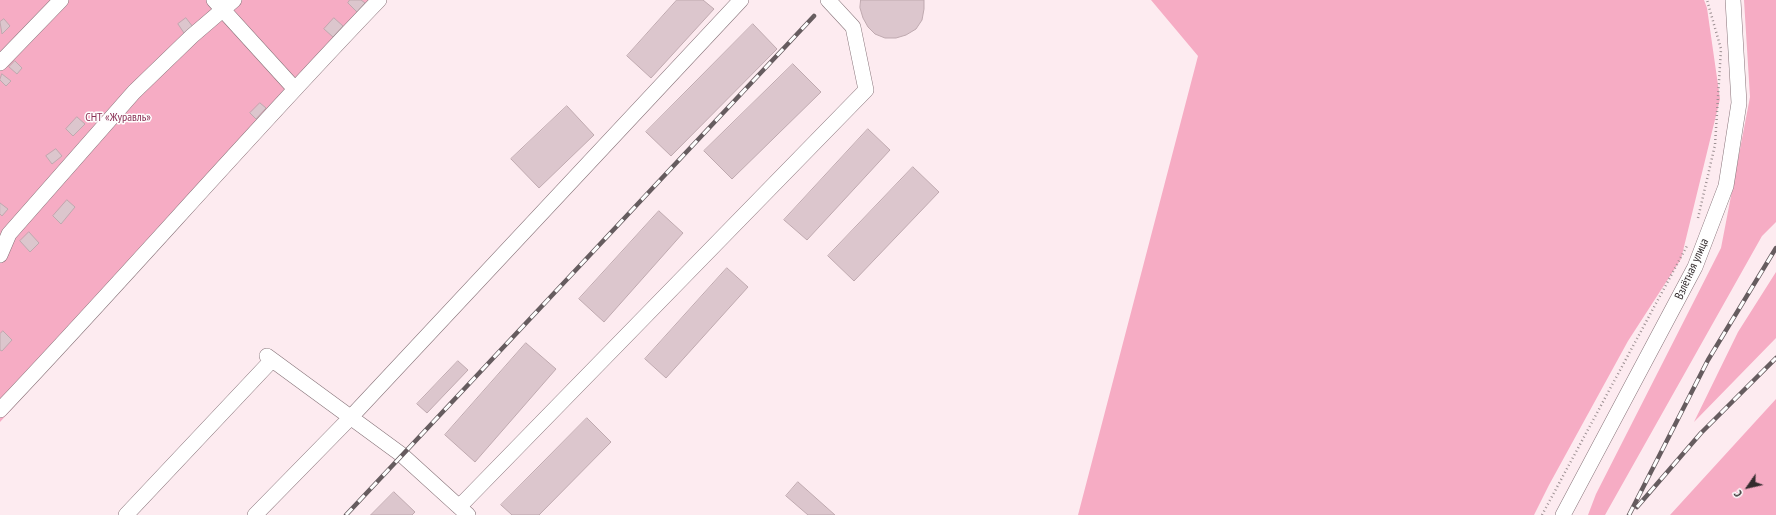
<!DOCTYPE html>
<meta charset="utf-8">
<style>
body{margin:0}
#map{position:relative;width:1776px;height:515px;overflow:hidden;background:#fdebf0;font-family:"PT Sans Narrow",sans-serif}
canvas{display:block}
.north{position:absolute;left:1728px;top:467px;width:40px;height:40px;-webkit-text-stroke:3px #fefefe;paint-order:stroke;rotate:236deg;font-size:11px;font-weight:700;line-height:16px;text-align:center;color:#342c2e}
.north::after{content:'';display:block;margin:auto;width:14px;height:18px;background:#342c2e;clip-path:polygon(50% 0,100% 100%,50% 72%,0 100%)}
</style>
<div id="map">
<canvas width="1776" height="515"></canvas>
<div class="north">С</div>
</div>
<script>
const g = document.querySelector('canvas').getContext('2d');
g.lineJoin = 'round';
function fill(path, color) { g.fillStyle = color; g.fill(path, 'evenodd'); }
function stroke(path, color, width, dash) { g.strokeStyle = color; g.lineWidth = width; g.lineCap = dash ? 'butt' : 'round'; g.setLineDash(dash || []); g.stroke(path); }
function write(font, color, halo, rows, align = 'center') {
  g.font = font + ' "PT Sans Narrow",sans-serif'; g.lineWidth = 3; g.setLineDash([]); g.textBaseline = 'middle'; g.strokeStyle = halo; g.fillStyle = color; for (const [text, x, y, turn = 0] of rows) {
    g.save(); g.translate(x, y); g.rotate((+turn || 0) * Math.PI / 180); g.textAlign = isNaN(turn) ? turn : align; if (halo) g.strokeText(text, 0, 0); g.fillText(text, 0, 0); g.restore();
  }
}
const green = new Path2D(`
 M0 0H387L0 422Z
 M1151 0H1704L1707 8 1720 99 1681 259 1628 341 1549 485 1534 515H1078L1198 56Z
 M1744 0H1776V222L1762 236 1605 515H1588L1596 494 1721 248 1750 97Z
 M1776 272V338L1694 422 1738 332Z
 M1776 399V515H1670Z`);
const building = new Path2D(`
 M350 0H361L365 3 357 12 348 3Z
 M677 0H703L714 9 651 78 627 56Z
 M861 0H924V9L922 20 916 29 906 35 896 38H885L875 34 868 27 863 18 860 8Z
 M186 18 193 27 184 33 178 24Z
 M334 18 343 26 333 37 324 29Z
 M4 19 10 26 2 34 0 22Z
 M753 24 777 49 671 156 646 132Z
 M15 61 22 68 17 74 9 67Z
 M793 64 821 92 732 179 704 151Z
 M2 74 11 81 6 86 0 80Z
 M260 103 266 108 256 119 250 113Z
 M567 106 594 135 539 188 511 159Z
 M77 117 85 124 73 136 66 129Z
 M868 129 890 150 807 240 784 220Z
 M56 149 62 156 52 164 46 156Z
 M913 167 939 192 854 281 828 256Z
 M67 200 75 207 61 224 53 216Z
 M0 203 8 209 2 216 0 214Z
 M659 211 683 233 604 322 579 299Z
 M29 232 39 243 30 252 20 241Z
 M727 268 748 287 666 378 645 359Z
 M3 331 12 340 2 351 0 350V334Z
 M526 343 556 369 475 462 445 435Z
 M458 361 468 370 427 413 417 404Z
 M587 418 611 442 539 515H512L501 505Z
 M798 482 835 515H808L786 496Z
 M394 492 415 512 412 515H371Z`);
const path = new Path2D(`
 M1698 218 1715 145 1721 49 1707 0
 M1542 515 1688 244`);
const minor = new Path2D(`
 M214 0 294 88
 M0 63 61 0
 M0 255 9 234 134 92 192 36 234 0
 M267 356 402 455 468 515
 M0 410C128 275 250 134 379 0
 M459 507 866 90 853 27 828 0
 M126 515 272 360
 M255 515 351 417 741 0
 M1563 515 1695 267 1726 186 1739 103 1733 0`);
const rail = new Path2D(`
 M1637 507 1701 433 1776 358
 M346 515 814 16
 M1629 515 1708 360 1776 248`);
const parkNames = [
 ["СНТ «Журавль»",118,118]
];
const streetNames = [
 ["Взлётная улица",1692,269,-66]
];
fill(green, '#f6acc4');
fill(building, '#dcc6cd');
stroke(building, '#bfa9af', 1);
stroke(minor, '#867278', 16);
stroke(path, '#9d9093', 2.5, [1, 3]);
stroke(minor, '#fff', 15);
stroke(rail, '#665c5f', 4.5);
stroke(rail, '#fefefe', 3, [9]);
write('12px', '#8b3256', '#fefefe', parkNames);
write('12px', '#342c2e', '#fefefe', streetNames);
</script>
